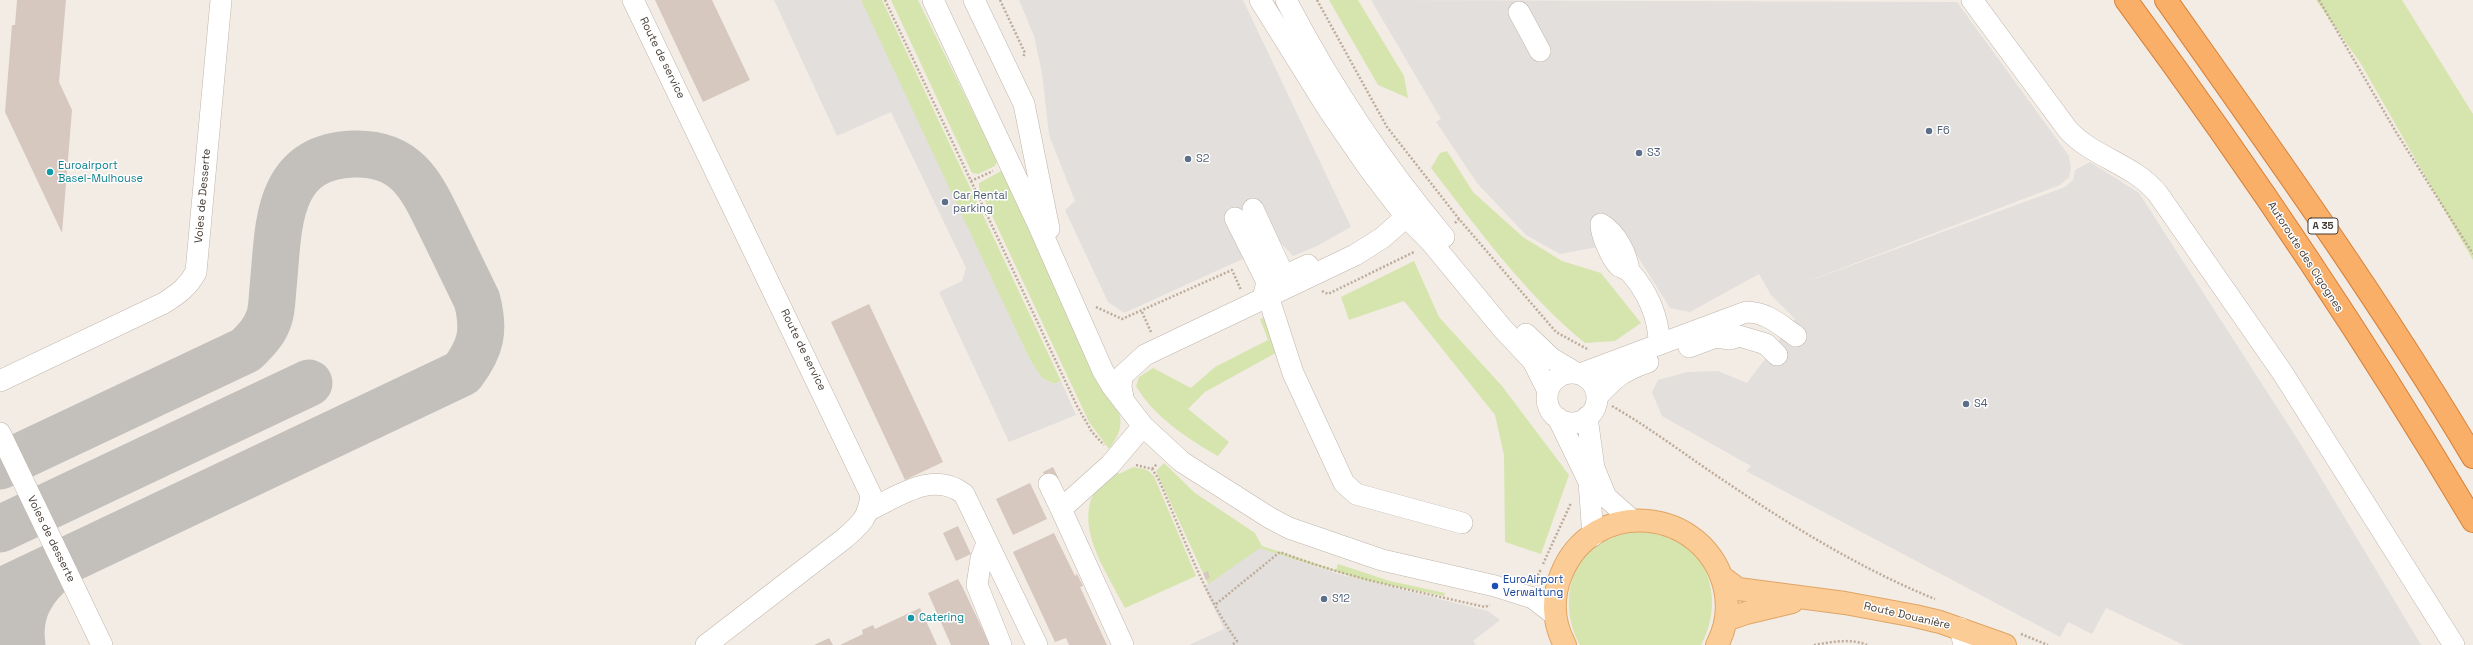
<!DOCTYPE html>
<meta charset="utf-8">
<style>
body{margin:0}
canvas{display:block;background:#f2ece5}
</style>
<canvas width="2473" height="645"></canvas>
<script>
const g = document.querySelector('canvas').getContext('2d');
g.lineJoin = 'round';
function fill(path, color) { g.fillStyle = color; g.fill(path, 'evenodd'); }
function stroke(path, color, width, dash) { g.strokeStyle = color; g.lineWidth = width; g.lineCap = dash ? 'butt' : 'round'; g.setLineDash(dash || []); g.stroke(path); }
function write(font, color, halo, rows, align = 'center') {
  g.font = font + ' "Space Grotesk",sans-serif'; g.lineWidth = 3; g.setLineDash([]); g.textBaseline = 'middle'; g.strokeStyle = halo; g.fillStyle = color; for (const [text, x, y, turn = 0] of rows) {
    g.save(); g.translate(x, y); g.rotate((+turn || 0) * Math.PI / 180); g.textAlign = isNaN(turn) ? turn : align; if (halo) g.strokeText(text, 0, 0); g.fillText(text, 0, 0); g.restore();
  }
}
const green = new Path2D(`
 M859 0H882L1061 381 1054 384 1042 378 1030 360Z
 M891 0H918L997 161 995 166 978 174 972 173Z
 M1329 0H1358L1404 76 1408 98 1378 85Z
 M2316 0H2402L2473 114V260L2361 64Z
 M1447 151 1473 192 1523 237 1562 261 1601 273 1641 323 1615 341 1585 343C1525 294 1478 229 1431 168L1440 153Z
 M1003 170 1119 411C1123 427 1119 435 1109 449L1089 422 979 188V183Z
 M1414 261 1439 317 1502 386 1569 475 1541 554 1505 542 1504 455 1495 415 1404 301 1349 320 1341 297Z
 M1270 316 1281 350 1205 392 1188 409 1229 442 1218 456C1188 439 1154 417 1136 386L1139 377 1153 368 1191 388 1215 367 1268 340 1260 319Z
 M1164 463 1195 493 1255 533 1262 546 1336 570 1338 564 1390 581 1445 593 1444 596 1367 581 1296 560 1209 586 1156 471Z
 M1133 467 1147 470 1154 476 1196 576 1125 608C1109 576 1076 531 1093 495 1097 486 1110 478 1117 472L1119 474Z
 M1633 532C1646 532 1657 533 1670 538 1714 554 1722 608 1701 645H1580C1559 607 1567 555 1612 538 1619 535 1626 534 1633 532Z`);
const parking = new Path2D(`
 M774 0H861L1030 360 1042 378 1054 384 1061 381 1076 415 1009 442 939 292 962 281 966 268 891 112 837 136Z
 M1019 0H1243L1351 227 1317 246 1293 256 1280 242 1124 313 1108 302 1065 210 1075 201 1049 135 1042 73 1034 36Z
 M1371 0 1957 2 2069 156 2071 168 2069 177 2060 185 1790 288 2065 187 2073 180 2075 170 2090 162 2139 193 2298 440 2421 645H2184L2106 608 2092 634 2068 622 2060 637 1746 471 1751 466 1662 416 1652 392 1658 380 1687 372 1718 371 1747 383 1795 319 1771 295 1759 274 1690 312 1670 308 1626 238 1597 247 1560 254 1526 235 1477 183 1436 122 1441 119Z
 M1260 548 1338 574 1488 611 1500 620 1473 641 1476 645H1189L1224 629 1204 587Z`);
const taxiway = new Path2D(`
 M0 466 246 350C256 340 265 331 269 318 272 310 272 298 273 288 279 229 274 157 353 154 410 152 423 190 444 232 455 255 466 277 477 300 485 331 481 348 462 373L0 592
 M0 529 309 383
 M22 645C17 610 33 587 58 566`);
const building = new Path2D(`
 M17 0H66L59 82 72 110 62 233 5 112 12 25H15Z
 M655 0H712L750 80 703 102Z
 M869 304 943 462 905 480 831 322Z
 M1053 467 1058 477 1048 482 1043 472Z
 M1030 483 1047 519 1013 535 996 499Z
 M958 526 971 554 956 561 943 533Z
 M1054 533 1075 576 1077 574 1083 586 1080 587 1107 645H1069L1066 638 1055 642 1013 552Z
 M1208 571 1210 578 1206 580 1203 573Z
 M958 579 963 588 990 645H951L928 593Z
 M920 608 937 645H840L863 634 862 630 873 625 875 629Z
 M829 638 833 645H814Z`);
const path = new Path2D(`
 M885 0 971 181 993 171
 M1000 0 1025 53 1023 57
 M1317 0 1387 127 1459 219
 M2319 0 2396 132 2473 254
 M971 181 1077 406 1092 432 1104 445
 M1455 223 1459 219 1556 332 1589 350
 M1322 291 1328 294 1414 252
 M1096 307 1122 319 1232 270 1241 290
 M1142 312 1151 332
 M1612 406C1652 429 1688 457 1726 482 1793 527 1861 569 1935 599
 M1136 465 1152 469 1158 478C1181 530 1204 596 1237 641L1232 645
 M1152 469 1157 464
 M1543 564 1571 503
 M1536 579 1541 569
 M1216 604 1280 552C1347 578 1415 591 1485 607L1490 605
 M2021 634 2048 645
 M1814 645C1831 642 1851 638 1867 645`);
const minor = new Path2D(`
 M633 0 871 495C868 518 862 523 845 538L706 645
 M933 0 1038 224 1103 371 1112 386 1143 426 1182 462 1270 518 1289 528 1382 560 1495 586 1533 598 1555 615
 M974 0 1024 104 1049 229
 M1260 0 1328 109 1370 170 1406 217 1431 242 1502 328 1533 361 1548 391
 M1286 0C1330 85 1383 164 1444 237
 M1972 0 2068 130C2094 158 2134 164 2158 194L2282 372 2454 645
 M1519 12 1540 51
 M1253 209 1284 276 1308 265
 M1235 218 1267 282 1263 298
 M1629 271C1627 254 1616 233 1601 224 1601 235 1611 258 1619 266 1623 268 1627 269 1630 272 1647 291 1659 317 1659 343
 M1268 296 1293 373 1344 483 1356 494 1462 523
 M1526 334 1551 358 1576 373
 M1689 347 1716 337 1730 339 1739 336 1766 344 1777 355
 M1547 398a25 25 0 1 1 50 0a25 25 0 1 1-50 0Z
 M1580 374 1746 312C1767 312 1780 325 1796 336
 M0 381 164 303C178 294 188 287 196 272L221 0
 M1597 397C1614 378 1624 370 1648 362
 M1124 402 1121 387 1122 376 1145 355 1355 255 1382 238 1406 217 1418 210
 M1587 417 1594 468 1606 497 1632 520
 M1558 418 1589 482 1593 536
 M0 433 102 645
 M1049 484 1061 509
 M869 510C899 496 933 470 964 494L1037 645
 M987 543 981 559 977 585 1001 645
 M1960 628 1964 645
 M1123 645 1061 509 1110 465 1143 426`);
const major = new Path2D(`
 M1722 577 1738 589 1845 603 1915 616 1940 622 2005 645
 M1726 620 1746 613 1792 602
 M1565 645C1553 623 1552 598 1561 575 1592 495 1706 506 1725 589 1729 608 1726 628 1717 645`);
const highway = new Path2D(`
 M2126 0C2250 168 2367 342 2473 521
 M2166 0C2272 150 2379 299 2473 457`);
const markers = [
 [1929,131,4,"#5c6f8a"],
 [1639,153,4,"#5c6f8a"],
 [1188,159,4,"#5c6f8a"],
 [50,172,4,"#0f9aa8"],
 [945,202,4,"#5c6f8a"],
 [1966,404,4,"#5c6f8a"],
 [1495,586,4,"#1a4fb4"],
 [1324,599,4,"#5c6f8a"],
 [911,618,4,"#0f9aa8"]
];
const shields = [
 [2323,226,30]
];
const shieldNames = [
 ["A 35",2323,226]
];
const streetNames = [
 ["Route de service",662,58,64],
 ["Voies de Desserte",203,196,-85],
 ["Autoroute des Cigognes",2305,257,57],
 ["Route de service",803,350,64],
 ["Voies de desserte",51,539,64],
 ["Route Douanière",1907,616,13]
];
const serviceNames = [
 ["F6",1937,131],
 ["S3",1647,153],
 ["S2",1196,159],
 ["Car Rental",953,196],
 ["parking",953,209],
 ["S4",1974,404],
 ["S12",1332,599]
];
const cultureNames = [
 ["Euroairport",58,166],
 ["Basel-Mulhouse",58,179],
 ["Catering",919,618]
];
const transitNames = [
 ["EuroAirport",1503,580],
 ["Verwaltung",1503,593]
];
fill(green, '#d6e5ae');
fill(parking, '#e3dfdd');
stroke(taxiway, '#c3c0bc', 47);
fill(building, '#d6c8be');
stroke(minor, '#c0b5ab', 22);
stroke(major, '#dfa565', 24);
stroke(highway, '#d88139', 24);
stroke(path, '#beab99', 2.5, [2, 2]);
stroke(minor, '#fff', 21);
stroke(major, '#fbcc95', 22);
stroke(highway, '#f9af68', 22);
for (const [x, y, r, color] of markers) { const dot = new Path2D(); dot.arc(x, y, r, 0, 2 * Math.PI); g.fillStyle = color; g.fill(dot); stroke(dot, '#fff', 1.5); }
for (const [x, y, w] of shields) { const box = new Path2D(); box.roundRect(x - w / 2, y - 8, w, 16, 3); g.fillStyle = '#fff'; g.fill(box); stroke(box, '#443b35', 1); }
write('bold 10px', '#443b35', null, shieldNames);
write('11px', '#443b35', '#fff', streetNames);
write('11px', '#4e5e75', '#fff', serviceNames, 'left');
write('11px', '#0d838f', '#fff', cultureNames, 'left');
write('11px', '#164399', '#fff', transitNames, 'left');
</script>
